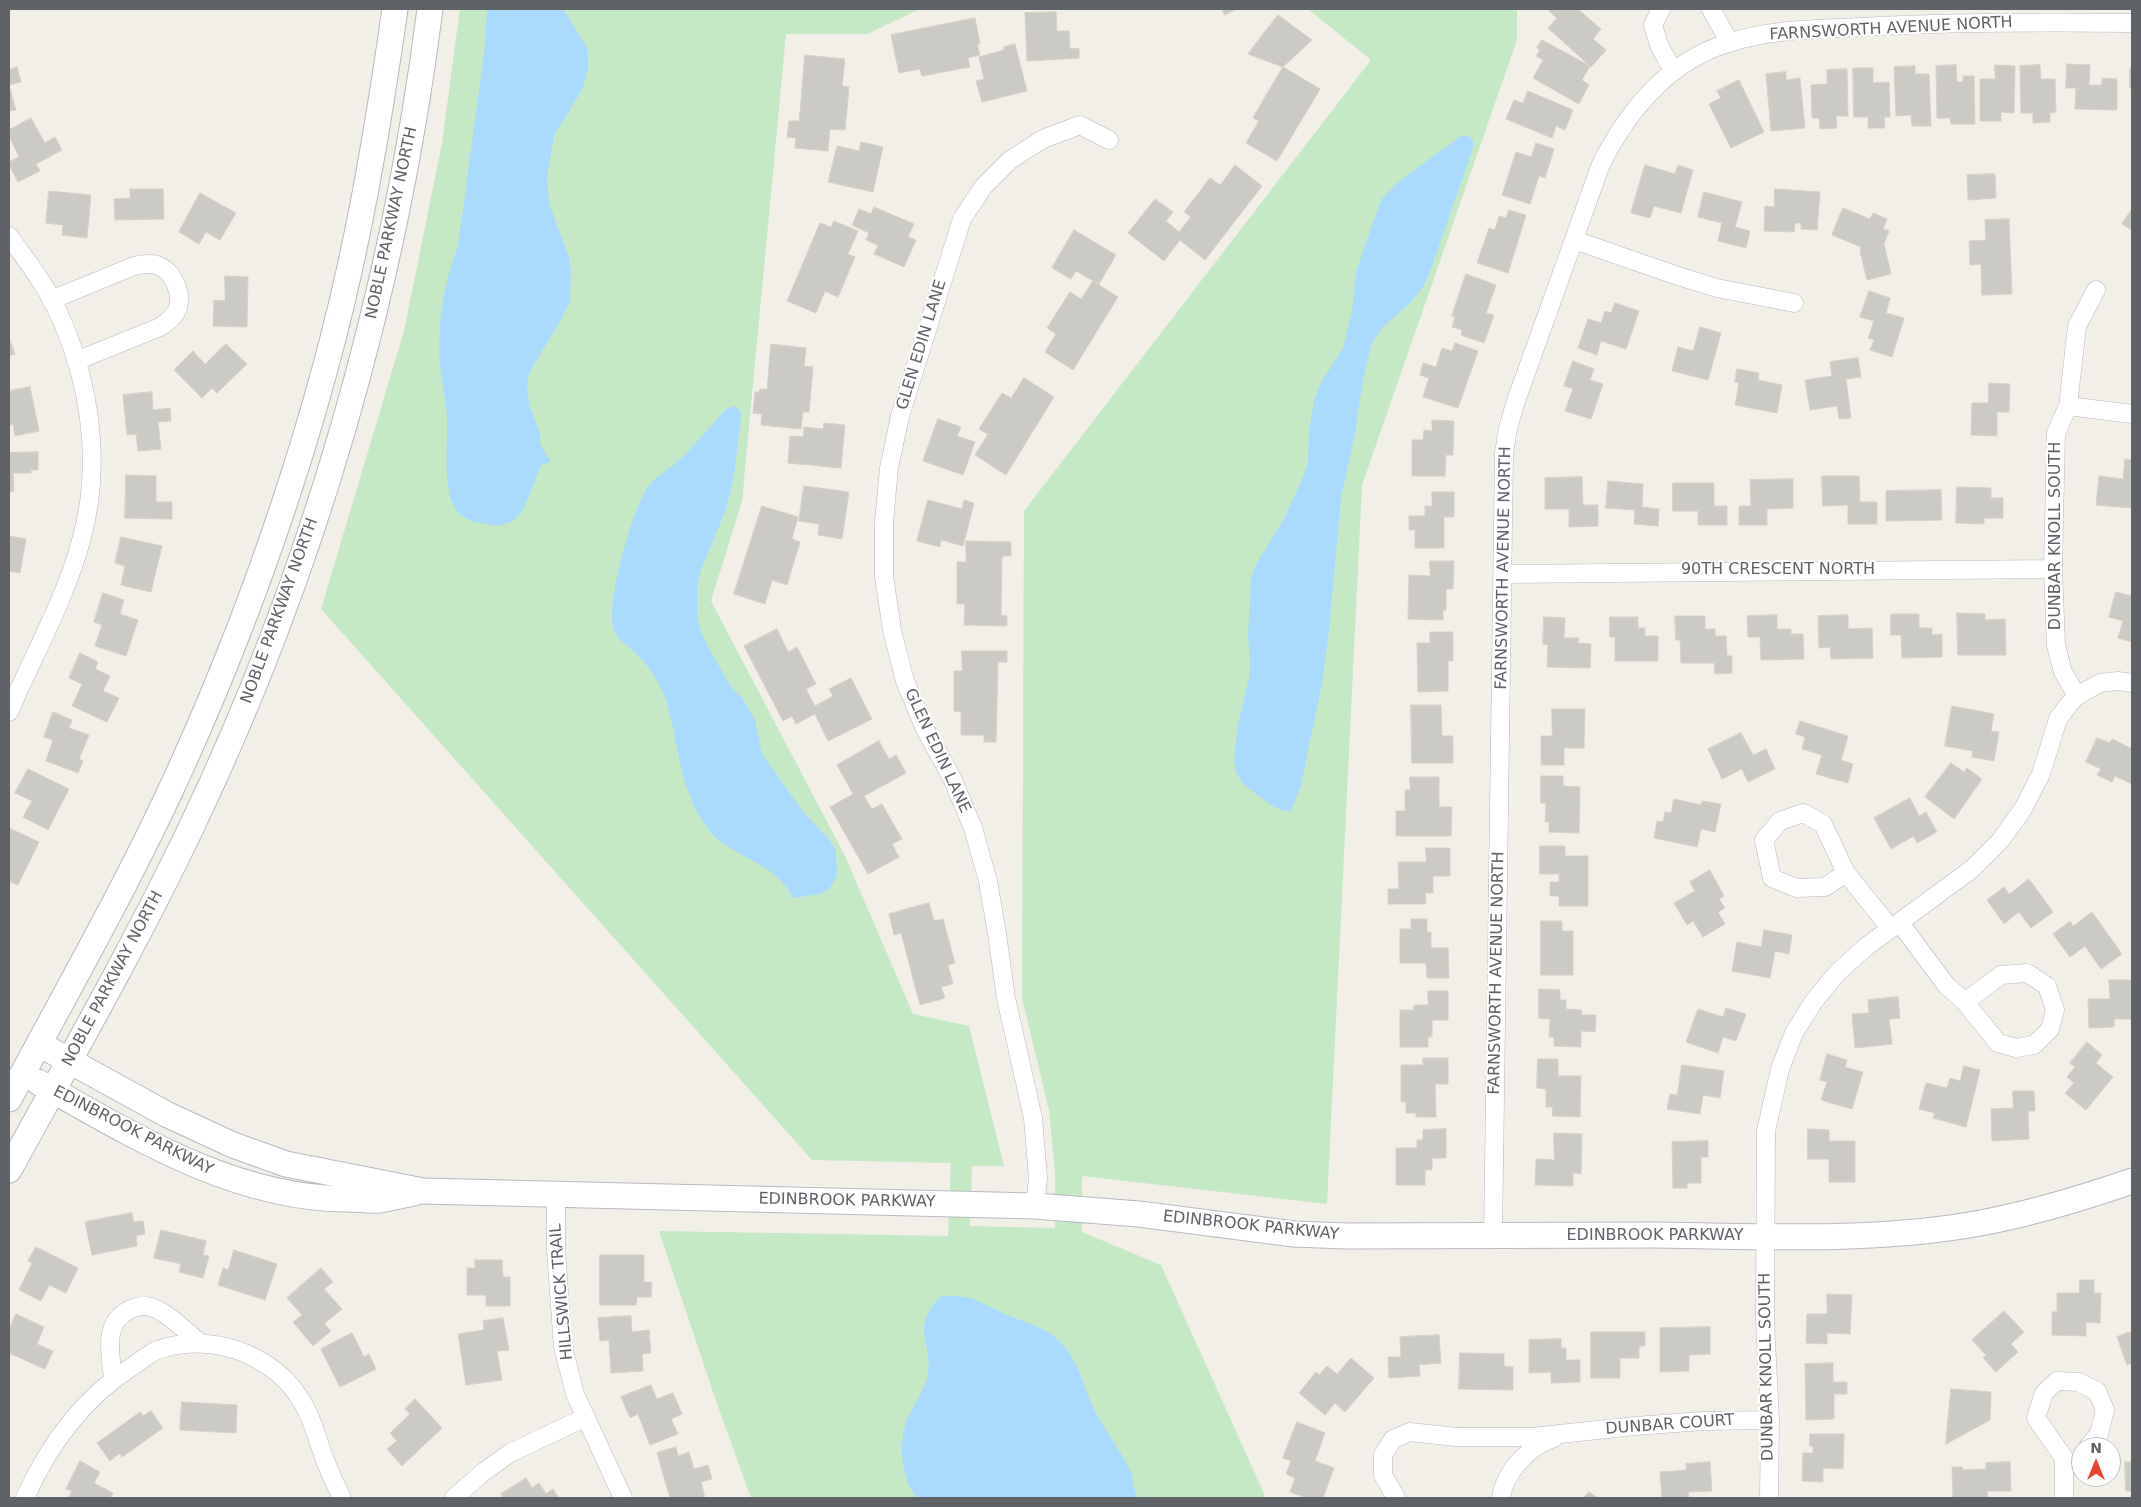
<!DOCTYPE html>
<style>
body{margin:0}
#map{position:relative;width:2141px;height:1507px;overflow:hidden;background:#f1efe8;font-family:"DejaVu Sans",sans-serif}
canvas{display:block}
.frame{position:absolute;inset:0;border:10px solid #5f6368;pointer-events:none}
.north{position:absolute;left:2071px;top:1437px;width:50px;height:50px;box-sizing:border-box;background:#fff;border:1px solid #bfc1c3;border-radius:50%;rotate:0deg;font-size:14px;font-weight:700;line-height:20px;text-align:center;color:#5f6368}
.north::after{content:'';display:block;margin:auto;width:18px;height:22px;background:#ea4335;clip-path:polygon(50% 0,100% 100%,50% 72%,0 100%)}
</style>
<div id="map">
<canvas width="2141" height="1507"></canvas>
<div class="frame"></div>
<div class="north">N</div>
</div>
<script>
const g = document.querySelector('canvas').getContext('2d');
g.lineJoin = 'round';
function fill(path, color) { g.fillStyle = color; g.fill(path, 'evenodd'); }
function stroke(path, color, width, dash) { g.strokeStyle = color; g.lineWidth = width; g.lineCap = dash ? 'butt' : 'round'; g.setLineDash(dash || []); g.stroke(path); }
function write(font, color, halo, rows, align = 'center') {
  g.font = font + ' "DejaVu Sans",sans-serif'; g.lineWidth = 4; g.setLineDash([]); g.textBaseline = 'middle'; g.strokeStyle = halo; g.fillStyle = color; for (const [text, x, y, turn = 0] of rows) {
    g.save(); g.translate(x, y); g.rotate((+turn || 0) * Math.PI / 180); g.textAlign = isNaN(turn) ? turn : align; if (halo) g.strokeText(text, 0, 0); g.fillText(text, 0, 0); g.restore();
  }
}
const green = new Path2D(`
 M460 9H920L867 34H786L742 501 711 601 845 856 913 1014 969 1026 1004 1166H972L970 1226 1055 1228V1173L1049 1110 1022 998 1024 511 1371 60 1308 9H1517V40L1362 485 1327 1204 1082 1176V1232L1161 1265 1266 1498H751L716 1401 659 1231 948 1236 951 1163 812 1160 321 609 404 331 442 143Z`);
const water = new Path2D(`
 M487 9H563L587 48 588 67 583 88 554 136 547 176 549 203 569 258 571 270 570 300 562 318 530 371 527 383 529 404 540 434V443L543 450 551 461 542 465 539 470C530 491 523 530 492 525 478 522 464 522 455 508 442 485 448 444 447 418 446 400 442 383 440 365 437 324 443 285 458 246L485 46Z
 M1461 136H1469L1473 140V148L1428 277 1422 288 1411 302 1382 328 1371 345 1363 379 1355 433 1341 498 1328 640 1322 683 1301 785 1291 811H1284L1271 805 1245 786 1237 774 1234 763 1238 724 1249 678 1250 663 1248 636 1251 579 1255 566 1285 517 1303 477 1308 462 1309 431 1314 401 1320 384 1343 348 1352 311 1356 272 1381 200 1397 183Z
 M734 406 738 408 741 415 734 476 726 509 701 570 697 587V615L700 629 709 649 731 687 742 698 755 720 762 754 804 813 829 839 836 851 837 876 829 889 820 894 793 898C778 863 731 858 709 830 678 790 680 746 666 701 660 683 650 667 636 653 629 647 619 641 615 632 603 609 633 507 648 487 656 476 667 471 677 462 694 446 710 427 726 409Z
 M942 1296C972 1295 981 1302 1007 1315 1023 1322 1045 1327 1058 1340 1078 1359 1082 1382 1093 1407 1102 1427 1117 1445 1128 1466 1133 1476 1133 1488 1138 1498H917C901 1479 898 1443 907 1420 913 1406 923 1393 927 1378 936 1345 907 1328 942 1296Z`);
const building = new Path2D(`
 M1222 9H1237L1225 15Z
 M1551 9H1578L1601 29 1593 39 1606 50 1591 67 1548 28 1557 18 1549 11Z
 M1056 12 1057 31H1069L1070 49 1079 48V58L1027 61 1025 13Z
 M1278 15 1312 40 1283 67 1248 54Z
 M975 18 980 44H977L980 55 968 58 970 67 922 76 920 69 899 73 891 35Z
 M1542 40 1590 66 1582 80 1589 85 1579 104 1533 78 1543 60 1536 56 1540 50 1537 48Z
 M1015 44 1027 91 982 102 976 81 984 79 979 57 1004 50V47Z
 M805 55 845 59 842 86 849 87 845 130 830 129 828 151 795 148 796 138 787 137 789 121H799Z
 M2067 64 2090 65 2089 85H2102V78L2117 79V110L2075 109 2076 88H2066Z
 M1956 65 1957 82H1963V76H1974L1975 124H1951L1950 118H1937L1936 66Z
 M1995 65 2015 66 2014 113 2001 112V121H1980V79H1995Z
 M2040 65 2041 79H2055L2056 112 2050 113V122L2033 123V113H2021L2020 66Z
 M1915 66V74H1929L1931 126H1912L1911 115 1896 116 1894 67Z
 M17 67 21 82 9 85 16 110 9 111V70Z
 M1283 67 1320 89 1277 161 1246 143 1259 121 1253 118Z
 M1853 68H1873V83L1889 82 1890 117H1884L1885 128H1868V117H1854Z
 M2130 68H2132V88H2130Z
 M1847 69 1848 116H1836L1837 128 1820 129 1819 118H1812L1811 85 1827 84V70Z
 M1786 72V80L1800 78 1805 128 1771 131 1766 74Z
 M1739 80 1764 132 1731 148 1709 104 1721 98 1717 91Z
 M1528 91 1573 110 1565 130 1556 126 1552 138 1506 119 1514 100 1523 103Z
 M31 118 45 143 55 137 62 150 36 164 40 171 18 182 9 165V162L19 157 9 136V130Z
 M861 142 883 147 873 192 828 182 837 146 859 151Z
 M1536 143 1554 149 1545 178 1539 176 1530 204 1502 195 1516 152 1531 157Z
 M1235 165 1262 186 1205 260 1180 240 1164 261 1128 233 1155 199 1173 212 1166 221 1179 232 1191 217 1184 212 1210 178 1220 185Z
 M1645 165 1675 174 1678 165 1693 170 1681 213 1654 206 1650 218 1631 213Z
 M1995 174 1996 198 1968 200 1967 175Z
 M130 189H163L164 219 115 220 114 199 130 198Z
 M1775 189 1820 192 1817 230 1801 229V223H1795L1794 232 1764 231 1765 206 1774 207Z
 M49 191 91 195 87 238 62 235 63 225 46 223Z
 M1704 192 1742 202 1735 227 1750 231 1746 248 1718 241 1722 223 1698 217Z
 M200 193 236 213 220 240 206 232 199 244 179 232Z
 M874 207 914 224 908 237 916 240 904 267 874 254 878 245 866 240 869 233 852 225 859 209 871 214Z
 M1843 208 1870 219 1873 213 1887 219 1883 229 1889 231 1884 244 1891 274 1867 280 1860 251 1861 247 1832 235Z
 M1509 210 1526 215 1508 273 1477 263 1489 228 1495 230 1499 216 1506 218Z
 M2131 211 2132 212V230L2122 224Z
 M2009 219 2012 294 1982 295 1981 264 1970 265 1969 241 1986 240 1985 220Z
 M834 221 858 231 848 254 855 257 838 297 825 291 816 313 787 301 820 223 831 227Z
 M1074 230 1116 255 1099 284 1076 271 1071 279 1052 268Z
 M1466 274 1496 285 1486 313 1494 315 1484 343 1461 335 1462 330 1452 327 1455 317 1452 316Z
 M225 276 248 277 247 327 213 326 214 300 225 301Z
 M1093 281 1118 297 1073 370 1045 352 1056 334 1047 328 1070 292 1081 299Z
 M1869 291 1890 298 1886 313 1904 318 1892 357 1870 350 1874 340 1868 338 1874 321 1860 317Z
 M1615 303 1639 311 1626 349 1601 341 1597 355 1578 348 1588 319 1601 323 1605 311 1611 313Z
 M1700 327 1721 333 1708 380 1672 371 1678 347 1693 351Z
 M9 338 15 354 9 356Z
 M1455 343 1478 351 1458 408 1423 397 1429 378 1420 375 1423 363 1436 367 1442 348 1452 351Z
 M226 344 247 364 217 393 212 388 202 398 174 370 193 351 205 364Z
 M771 344 806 348 804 366 813 367 809 412H803L801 429 761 425 762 414 753 413 755 392H759L760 389H767Z
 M1858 358 1861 377 1846 379 1851 418 1839 419 1837 406 1810 410 1805 380 1832 376 1830 362Z
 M1573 361 1594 369 1590 380 1603 384 1591 419 1565 411 1573 389 1564 386Z
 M1737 369 1759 373 1758 380 1782 385 1777 413 1735 405 1739 383 1735 382Z
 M1024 378 1054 397 1006 475 975 455 988 434 979 429 1002 393 1011 398Z
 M1989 383 2010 384 2009 412H1997V436L1971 435 1972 403H1988Z
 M30 387 39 431 15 436 13 424 9 425V391Z
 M152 392 153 410 170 408 171 421 158 422 161 449 138 451 136 434 127 435 123 395Z
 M938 419 961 427 957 436 975 442 963 475 923 461Z
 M1432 420 1454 421 1453 455H1446L1445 476H1412V440H1423L1424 430 1432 431Z
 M824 423 845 425 841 468 788 463 790 436 803 437 804 427 823 429Z
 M38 452V470H31V473H13L14 491 9 492V453Z
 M2125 459 2132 460V508L2096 505 2099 476 2123 479Z
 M126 475 156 476V502H172V519L125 518Z
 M1822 476H1859L1860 502H1877V524H1848V505L1823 506Z
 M1582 477 1583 505H1598V526L1569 527V509H1545V478Z
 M1793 479V508L1767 509V525H1739V506H1751L1750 480Z
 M1608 481 1643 484 1642 507 1659 509 1658 526 1634 524 1635 510 1606 508Z
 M1673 483H1714V506H1727V525H1698V511H1673Z
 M804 486 849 492 842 539 818 535 819 524 799 521Z
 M1957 487 1991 488V498H2003V518H1984V524L1956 523Z
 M1941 490 1942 520 1886 521V491Z
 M1432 492H1454V517H1444V548H1415V530H1409V516H1425V506H1432Z
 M928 500 962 509 964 500 974 503 963 546 941 540 940 547 917 541Z
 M762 506 798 517 792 539 800 542 787 585 772 580 765 604 734 594Z
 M9 536 26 539 20 573 9 571Z
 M121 537 162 546 151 592 121 585 125 566 115 563Z
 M966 541 1011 542V556H1002L1001 615 1007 616V626L964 625 965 604H957V562H966Z
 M1430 561H1454L1453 589H1446V610H1443V620L1408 619 1409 575 1430 576Z
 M2116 592 2132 596V642L2118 638 2123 621 2109 617Z
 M103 593 124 600 120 614 138 620 126 656 95 646 102 625 94 622Z
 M1957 613 1985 614V620L2005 619 2006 655H1958Z
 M1891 614H1919V628H1932V635L1942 634V657L1902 658 1901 635H1891Z
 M1777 615V629H1791V634H1803L1804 659 1761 660 1760 637H1748L1747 616Z
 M1848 615V629L1872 628 1873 658 1831 659 1830 647 1819 648 1818 616Z
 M1675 616H1705V629H1715V636H1726L1727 656H1732V673L1715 674 1714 663H1681L1680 640H1676Z
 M1544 617 1565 618 1564 638H1579L1578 643 1591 644 1590 668 1547 667 1548 645 1543 644Z
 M1610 617H1638V628H1645V636H1658V661H1615V637H1610Z
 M777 629 788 652 797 647 816 684 806 689 815 706 833 696 829 689 851 678 872 719 828 741 815 714 796 724 792 716 783 721 744 646Z
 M1430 632H1453V661H1448V691L1418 692 1417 643H1430Z
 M962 651H1007V662H998L996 742H984V735H961V712L954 711V671H962Z
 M80 653 98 662 95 669 110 676 103 691 119 698 107 722 72 706 82 684 69 678Z
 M1411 705H1441L1442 736H1453V763H1412Z
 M1952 706 1994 714 1991 731 1999 732 1994 761 1972 757 1973 751 1945 746Z
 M1552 709H1585L1584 748H1564V765H1541V736H1552Z
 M53 712 72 720 69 728 89 735 79 759 83 761 78 773 46 761 53 740 44 737Z
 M1800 721 1848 736 1841 760 1853 764 1848 783 1816 774 1822 755 1802 749 1805 737 1796 734Z
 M1741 733 1753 755 1766 749 1775 769 1748 782 1742 769 1722 779 1708 749Z
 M2097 738 2110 743 2112 739 2132 749V784L2115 776 2112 782 2097 775 2101 769 2086 762Z
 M879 741 889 759 896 755 906 773 864 796 872 809 882 804 902 839 892 844 899 857 868 874 830 807 853 794 837 765Z
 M1951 763 1964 772 1967 768 1982 779 1954 819 1925 797Z
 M28 769 69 789 48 830 23 817 32 801 15 793Z
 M1541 776H1563V786L1580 787 1579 833 1549 832V822H1545L1546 803H1541Z
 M1410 777H1439V807H1452L1451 836H1396V811H1405V790H1410Z
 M1910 798 1919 816 1926 812 1937 832 1917 843 1914 836 1891 849 1874 818Z
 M1674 799 1701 805 1702 801 1721 804 1715 832 1701 829 1697 847 1654 838 1657 821 1663 822 1665 812 1671 813Z
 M9 828 39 842 18 885 9 881Z
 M1540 846H1565V856H1588V906H1559V896H1550V882H1559V874H1540Z
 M1426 848H1450V876H1433V893H1425L1426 904H1388V889H1399L1398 862H1426Z
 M1710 870 1724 896 1719 899 1725 908 1718 912 1725 924 1703 937 1693 921 1687 925 1674 903 1695 891 1690 882Z
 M2029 879 2053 912 2031 928 2019 912 2004 924 1987 900 2004 887 2009 894Z
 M929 903 934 921 943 919 955 963 948 965 953 984 941 987 945 998 920 1005 901 933 894 935 889 914Z
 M2092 912 2122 954 2101 969 2085 946 2070 957 2053 934 2070 921 2073 926Z
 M1411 919H1427V932H1431V948H1448L1449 978H1427L1426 963H1400V929H1411Z
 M1541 921H1562V931H1573V975H1541Z
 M1764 930 1792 935 1789 954 1775 951 1770 978 1732 971 1737 942 1761 947Z
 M2109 980H2132V1019H2114V1027L2089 1028 2088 999H2110Z
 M1539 989 1560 990V1000H1566V1009L1582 1010 1581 1015H1596L1595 1032 1581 1031V1047L1554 1046V1037H1549L1550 1019 1539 1018Z
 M1428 991H1448V1020H1432V1037H1428V1047H1400V1010H1414V1005H1428Z
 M1898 997 1900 1018 1889 1019 1892 1044 1855 1048 1852 1014 1869 1013 1868 1000Z
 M1726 1008 1746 1014 1736 1041 1723 1037 1718 1053 1686 1042 1698 1009 1723 1017Z
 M2087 1042 2102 1055 2096 1063 2113 1077 2086 1110 2065 1093 2074 1083 2067 1077 2075 1067 2070 1063Z
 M1827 1054 1847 1060 1845 1067 1863 1072 1852 1109 1821 1100 1827 1082 1820 1080Z
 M1423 1058H1448V1084H1435L1436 1117H1416V1113H1406V1102H1401V1065H1423Z
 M1538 1059H1558V1076H1581L1580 1117 1552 1116 1553 1107H1546V1089L1537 1088Z
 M1682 1065 1724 1071 1720 1098 1703 1095 1700 1114 1667 1109 1670 1094 1677 1095Z
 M1964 1066 1980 1070 1966 1127 1933 1118 1935 1113 1919 1109 1926 1083 1947 1088 1950 1078 1960 1081Z
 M2013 1091H2034L2035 1111H2028L2029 1139 1992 1141 1991 1109 2013 1108Z
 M1446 1129V1158H1432V1170H1425V1185H1396V1148H1417V1140H1423V1130Z
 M1808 1129 1829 1130V1141H1855V1182H1829V1159H1808Z
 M1554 1133 1582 1134 1581 1174 1573 1173V1186L1535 1185 1536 1159 1554 1160Z
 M1708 1141V1157H1701V1183H1687V1188H1673L1672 1142Z
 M132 1213 134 1222 143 1221 145 1234 136 1236 137 1246 92 1255 85 1222Z
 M161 1230 206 1241 203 1255 209 1256 203 1278 179 1272 181 1264 154 1258Z
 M36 1247 78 1268 66 1293 49 1285 41 1301 19 1290 32 1263 28 1261Z
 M234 1250 277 1264 265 1300 218 1285 223 1268 228 1270Z
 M600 1255H644V1282H652L651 1297H637L636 1305H600Z
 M475 1260H502L503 1277H510V1306H486V1295H467V1268H475Z
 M321 1268 333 1282 324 1289 342 1309 324 1324 331 1331 313 1346 293 1322 302 1315 287 1298Z
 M2080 1280H2094V1293H2101L2100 1323 2086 1322V1336L2052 1335V1312H2057V1293H2079Z
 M1827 1294 1852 1295 1850 1334 1827 1333V1344L1806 1343 1807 1314H1827Z
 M2004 1311 2024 1332 2011 1344 2018 1352 1996 1372 1983 1358 1986 1355 1972 1340Z
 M16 1314 44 1327 37 1344 53 1351 45 1369 9 1353V1330Z
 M631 1316 632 1332 649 1330 651 1353 642 1354 643 1371 611 1373 609 1340 600 1341 598 1318Z
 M503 1318 509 1350 497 1351 502 1380 466 1385 458 1334 484 1330 483 1321Z
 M1710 1327V1354L1689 1355V1371L1660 1372V1328Z
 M1591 1332H1645V1346H1639V1358H1620V1378H1591Z
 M2130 1332 2132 1339V1363L2127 1365 2117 1337Z
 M352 1333 364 1357 369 1354 376 1369 340 1387 321 1349Z
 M1439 1335 1441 1363 1419 1365 1420 1376 1389 1378 1388 1357H1401L1400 1337Z
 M1561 1339V1348H1566V1360H1580V1382L1551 1383V1372L1529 1373V1340Z
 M1460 1353 1504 1354V1366L1513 1367V1390L1459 1389Z
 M1351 1358 1374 1378 1345 1412 1335 1403 1325 1415 1299 1393 1316 1372 1319 1375 1327 1366 1337 1374Z
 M1833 1363V1382H1847V1394H1834V1419L1806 1420 1805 1364Z
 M651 1385 657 1399 673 1393 682 1414 671 1419 678 1434 650 1445 638 1414 630 1418 621 1397Z
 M1951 1389 1991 1392 1990 1420 1946 1444Z
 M415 1399 442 1428 402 1466 387 1449 397 1441 390 1433 410 1414 405 1409Z
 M182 1402 237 1405 236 1433 180 1430Z
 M151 1411 163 1428 122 1457 120 1453 110 1461 97 1443 140 1412 143 1416Z
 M1297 1422 1325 1433 1315 1461 1334 1468 1323 1498H1307L1290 1492 1295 1478 1286 1474 1291 1461 1283 1458Z
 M1810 1434H1844L1843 1469 1823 1468V1482L1802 1481 1803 1453H1813V1446H1810Z
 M676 1447 678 1456 689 1452 694 1469 708 1465 712 1479 701 1482 705 1498H670L657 1453Z
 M80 1461 100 1472 94 1483 113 1493 110 1498H68L72 1491 66 1489Z
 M1710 1462 1712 1491 1688 1492 1689 1498H1662L1660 1472 1686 1470V1464Z
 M2010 1462 2011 1491H1987L1988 1498H1953L1952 1467H1962L1963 1470 1986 1469V1463Z
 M2125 1462H2132V1491H2126Z
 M526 1478 532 1488 539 1483 546 1494 553 1489 559 1498H504L501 1494Z
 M1589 1492 1598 1498H1584Z`);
const street = new Path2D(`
 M1661 9 1653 25 1659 45 1673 71
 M1711 9 1730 43
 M9 236C26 260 46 285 58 312 90 381 102 463 82 537 67 596 33 656 9 712
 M1574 240 1681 277 1717 288 1794 303
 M51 300 134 266C142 264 149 263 157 265 173 271 182 292 178 307 176 316 167 322 160 327L76 361
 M2068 406 2132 414
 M1503 574 2053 569
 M2077 696 2063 672 2056 645 2053 569 2056 433 2068 406 2077 326 2096 290
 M1846 873 1825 887 1796 888 1772 878 1764 840 1780 821 1803 813 1823 824 1846 873 1891 929
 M1900 923 1946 985 1965 1002 1998 1043 2016 1048 2034 1045 2050 1029 2055 1010 2047 986 2027 973 2001 975 1965 1002
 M556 1194V1250L563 1347 575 1394 623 1498
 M1035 1206 1038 1178 1033 1118 1006 998 997 934 988 881 973 828 952 778 926 731 905 681 892 630 884 576V522L889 468 900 416 962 219 983 187 1010 160 1043 139 1080 125 1109 140
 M1493 1237 1504 453 1508 428 1516 401 1601 164C1628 111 1667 63 1725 44 1769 29 1815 29 1860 27 1951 22 2041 22 2132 23
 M113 1379C111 1355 102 1323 129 1310 135 1307 144 1305 151 1307 169 1313 186 1332 200 1343
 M25 1498C49 1444 83 1398 133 1366 140 1361 148 1355 155 1351 178 1342 203 1342 226 1347 255 1354 283 1372 299 1397 312 1416 317 1439 325 1460 330 1473 336 1486 342 1498
 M454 1498 481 1474 510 1453 584 1418
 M1396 1498 1383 1475V1455L1393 1439 1410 1432 1456 1437H1532L1635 1426 1704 1421 1770 1420
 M1501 1498C1505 1471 1529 1446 1554 1438
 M1769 1498 1770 1420 1765 1321 1766 1131 1780 1069 1794 1033 1814 1001 1838 972 1867 946 1972 869 2000 841 2023 809 2041 774 2058 719 2070 703 2077 696 2100 683 2118 681 2132 683
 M2064 1498V1458L2036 1418 2044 1393 2057 1381 2078 1382 2097 1391 2105 1410 2099 1434 2088 1447`);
const secondary = new Path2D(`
 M39 1044 166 1114 233 1145 286 1164 423 1191 1035 1206 1139 1214 1294 1234 1346 1236C1448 1236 1550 1235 1653 1235 1755 1236 1861 1242 1963 1226 2021 1217 2077 1200 2132 1181
 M38 1082C134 1136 233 1198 346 1199 357 1199 369 1201 380 1200 392 1198 403 1195 414 1193
 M9 1099C69 987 132 877 184 761 257 599 320 414 356 239 372 163 384 86 395 9
 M9 1170C71 1057 135 945 191 828 314 571 394 292 430 9`);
const streetNames = [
 ["FARNSWORTH AVENUE NORTH",1891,29,-3],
 ["NOBLE PARKWAY NORTH",392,223,-78],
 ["GLEN EDIN LANE",922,345,-73],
 ["DUNBAR KNOLL SOUTH",2056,536,-90],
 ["FARNSWORTH AVENUE NORTH",1504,568,-89],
 ["90TH CRESCENT NORTH",1778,570],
 ["NOBLE PARKWAY NORTH",280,611,-70],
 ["GLEN EDIN LANE",937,751,65],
 ["FARNSWORTH AVENUE NORTH",1497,973,-89],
 ["NOBLE PARKWAY NORTH",113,979,-62],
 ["EDINBROOK PARKWAY",133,1131,27],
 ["EDINBROOK PARKWAY",847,1201,1],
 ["EDINBROOK PARKWAY",1251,1226,6],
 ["EDINBROOK PARKWAY",1655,1236],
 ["HILLSWICK TRAIL",562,1292,-95],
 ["DUNBAR KNOLL SOUTH",1767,1367,-91],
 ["DUNBAR COURT",1670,1425,-4]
];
fill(green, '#c5e8c5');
fill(water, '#aadaff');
fill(building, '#cccac5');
stroke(building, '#d6d1c6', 1);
stroke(street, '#b5b8bc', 19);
stroke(secondary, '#b6babf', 27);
stroke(street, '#fff', 18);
stroke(secondary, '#fff', 25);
write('16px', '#5f6368', '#fff', streetNames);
</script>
